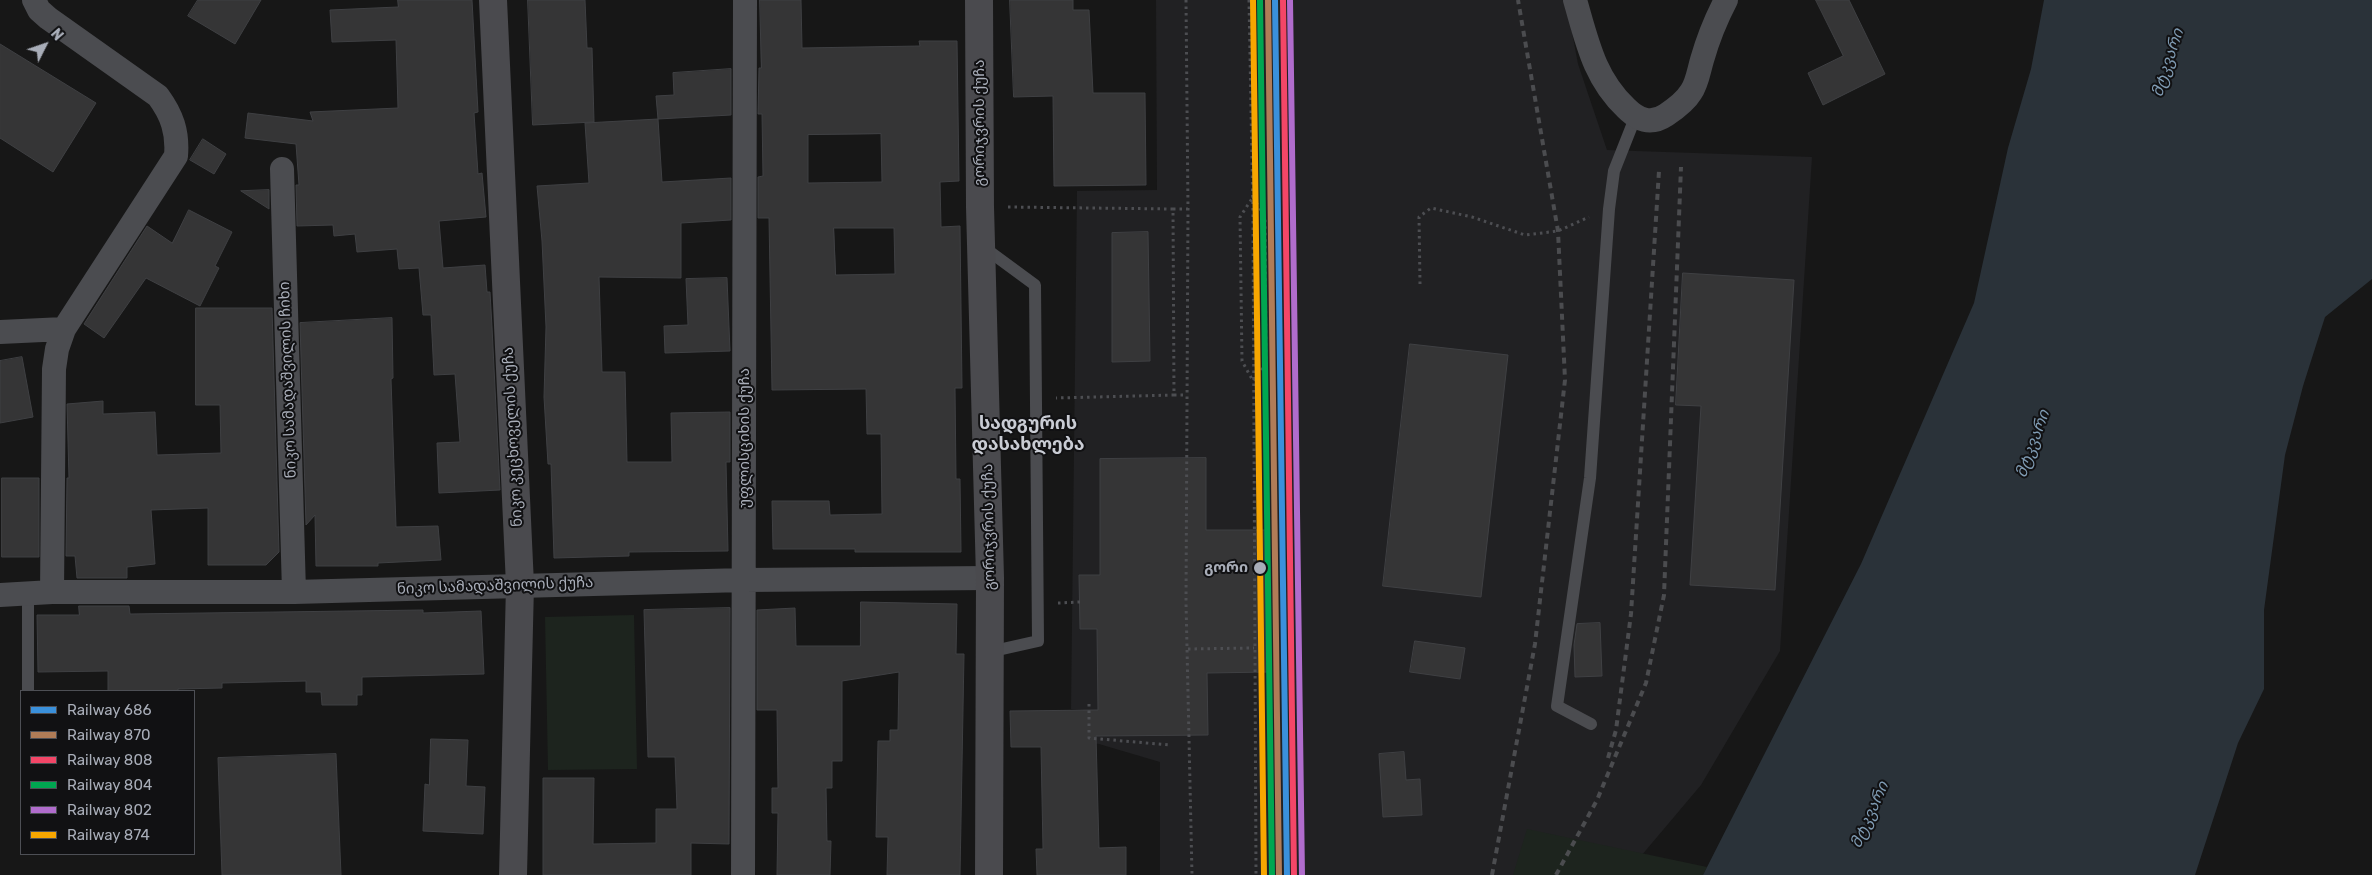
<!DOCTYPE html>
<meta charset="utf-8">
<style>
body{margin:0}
#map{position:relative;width:2372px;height:875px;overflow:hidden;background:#171717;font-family:Rubik,sans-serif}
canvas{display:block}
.legend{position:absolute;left:20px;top:690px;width:175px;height:165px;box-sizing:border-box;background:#111113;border:1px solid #4d4f55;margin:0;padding:6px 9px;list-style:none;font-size:15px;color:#a8adb8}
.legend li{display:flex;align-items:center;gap:10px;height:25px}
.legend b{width:25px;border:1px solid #4d4f55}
.north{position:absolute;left:20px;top:20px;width:50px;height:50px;-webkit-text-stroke:4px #111113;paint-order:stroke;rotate:49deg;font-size:14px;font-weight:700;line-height:20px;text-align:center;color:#a8adb8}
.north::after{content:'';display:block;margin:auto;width:18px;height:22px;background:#a8adb8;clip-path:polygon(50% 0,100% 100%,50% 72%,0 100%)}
</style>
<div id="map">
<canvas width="2372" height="875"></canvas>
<ul class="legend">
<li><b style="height:6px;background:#3a90db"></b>Railway 686</li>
<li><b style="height:6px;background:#b07c57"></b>Railway 870</li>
<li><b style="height:6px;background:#f34667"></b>Railway 808</li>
<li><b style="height:6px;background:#00a651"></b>Railway 804</li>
<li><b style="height:6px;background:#b06ccc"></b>Railway 802</li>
<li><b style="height:6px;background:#f7a600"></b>Railway 874</li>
</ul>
<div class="north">N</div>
</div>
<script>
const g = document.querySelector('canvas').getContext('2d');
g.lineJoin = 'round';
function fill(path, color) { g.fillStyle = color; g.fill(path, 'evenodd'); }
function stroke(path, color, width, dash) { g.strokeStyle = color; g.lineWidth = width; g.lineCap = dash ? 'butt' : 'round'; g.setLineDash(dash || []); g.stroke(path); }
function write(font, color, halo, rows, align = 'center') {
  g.font = font + ' Rubik,"Noto Sans Georgian",sans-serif'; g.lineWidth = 4; g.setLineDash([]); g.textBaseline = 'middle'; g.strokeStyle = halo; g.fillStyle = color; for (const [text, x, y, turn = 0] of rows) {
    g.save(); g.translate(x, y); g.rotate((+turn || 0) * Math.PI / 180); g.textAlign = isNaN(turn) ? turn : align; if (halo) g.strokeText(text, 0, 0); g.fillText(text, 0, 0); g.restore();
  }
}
const built = new Path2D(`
 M1156 0H1566L1578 64 1607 150 1812 157 1780 651 1701 785 1625 875H1160V762L1099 744 1085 742 1083 710 1071 709 1077 191 1157 190Z`);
const green = new Path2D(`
 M634 615 637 769 548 770 545 617Z
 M1527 829 1707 867 1703 875H1513Z`);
const water = new Path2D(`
 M2044 0H2372V279L2325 317 2303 386 2285 455 2264 610V689L2238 743 2195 875H1703L1861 564 1974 303 2008 148 2031 69Z`);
const building = new Path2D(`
 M198 0H261L235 44 188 16Z
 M398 0H472L478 112 474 113 478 174 482 173 486 217 439 221 443 268 485 265 487 292H490L492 327 500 490 439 493 437 443 460 442 455 374 434 375 431 315H423L419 268 399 269 397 249 357 252 355 234 334 236 333 225 297 226 296 185H299L296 144 245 138 248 113 313 121 310 112 398 108 396 40 332 42 330 10 398 7Z
 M528 0H585L587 48H592L594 122 533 125Z
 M760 0H801L802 48 920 46 919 41H957L959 181 940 182 941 227 960 226 962 388H955L956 479H960L961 552H855V549H773L772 501H829L830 515 882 514 881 434H867L866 389 772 390 769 218H758V177L763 176 762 114H758L759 68H761ZM881 134 882 182 808 183V135ZM834 228H894L895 274 836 275Z
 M1010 0H1073V10H1089L1093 93H1145L1146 185 1054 186 1053 96 1014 97Z
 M1816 0H1849L1885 74 1823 105 1808 73 1843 56Z
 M0 44 96 103 53 172 0 138Z
 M731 69V115L658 119 662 182 731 178V220L681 223V278L599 277 602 372H625L627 462H672L671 413 730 412V462H726L728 551 629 552V556L554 558 551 464H548L544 397 546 327 542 241 537 186 589 183 585 123 658 119 656 96 674 95 673 73Z
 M203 139 226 154 214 174 190 160Z
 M269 190V209L241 191Z
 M189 210 232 232 215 266 219 268 200 306 146 278 104 338 84 324 147 226 172 243Z
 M1148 232 1150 361 1112 362V233Z
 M1683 273 1794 280 1775 590 1690 585 1701 406 1676 405Z
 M727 278 730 351 665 353 664 326 688 325 686 279Z
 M196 308H272L279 552 266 565H208V508L151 510 155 564 127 567V578H77L75 556H66L67 478H69L67 404 103 401V414L155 412 157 455 221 453 220 405H196Z
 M392 318 393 378 391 379 396 527 438 526 441 560 378 563V566H316L315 515 306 525 300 323Z
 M1410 344 1508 355 1481 597 1383 586Z
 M22 357 33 417 0 423V361Z
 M1206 458V530H1267L1269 672 1207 673 1208 735 1096 736 1099 848 1126 847V875H1037L1036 849H1043L1041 747H1011L1010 711 1098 710 1097 629H1080L1079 575H1100V459Z
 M2 478H39V557H2Z
 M861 602 957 604 956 654H964L960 875H887L888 837H876L878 741H890V730H898L899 672 842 681V761H832V788H826L827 841H831L830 875H777L778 813H772V788H778L777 710H757V610L795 608 796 646H860Z
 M79 606H129L130 614 423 610V613L481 611 484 674 362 677V695H357V705H322L321 692H306V681L222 683V688L178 689V691H108V671L38 672 37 615H79Z
 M730 608 729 844 691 843V875H543V778H594L593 844 656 843V809H677L675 757H648L644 610Z
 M1600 623 1602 676 1575 677 1574 645 1577 624Z
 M1415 641 1465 648 1460 679 1410 672Z
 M431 739 468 740 466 786 485 787 483 834 423 831 425 784 429 785Z
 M1404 752 1406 780 1420 779 1422 815 1383 817 1379 754Z
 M336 754 341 875H222L218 758Z`);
const path = new Path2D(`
 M1186 0 1188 209 1186 602 1192 875
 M1249 0 1253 217 1256 875
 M1253 197 1265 217 1266 364 1253 381 1242 361 1240 217Z
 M1008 207 1173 209 1174 395 1056 398
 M1173 209H1188
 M1420 284 1419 217 1431 208 1472 217 1525 235 1558 231 1589 217
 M1174 395H1187
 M1058 603 1080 602
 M1188 649 1254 648
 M1089 704V738L1170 745`);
const lane = new Path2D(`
 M982 246 1035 285 1038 641 989 652
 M28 593V691
 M1591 724 1557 706 1590 478 1609 209 1614 171 1635 118`);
const street = new Path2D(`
 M34 0 39 10 48 18 158 96C172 115 178 132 176 156L64 329 57 349 54 369 52 592
 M1575 0C1587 41 1594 78 1626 108 1638 120 1651 125 1666 115 1675 109 1685 102 1691 92 1697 84 1699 70 1702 60 1708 39 1716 19 1726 0
 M282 169 294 592
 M0 332 64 329
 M0 595 52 592H294L744 580 990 578
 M743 875 745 0`);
const secondary = new Path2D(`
 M493 0 520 585 513 875
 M979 0 980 207 990 578 989 875`);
const rail = new Path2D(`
 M1608 758 1616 730 1631 614 1659 171
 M1492 875 1535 644 1565 380 1558 231 1518 0
 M1556 875 1597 800 1646 683 1664 595 1681 167`);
const rail1 = new Path2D(`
 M1275 0 1287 875`);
const rail2 = new Path2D(`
 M1268 0 1279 875`);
const rail3 = new Path2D(`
 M1283 0 1294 875`);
const rail4 = new Path2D(`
 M1260 0 1272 875`);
const rail5 = new Path2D(`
 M1290 0 1302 875`);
const rail6 = new Path2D(`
 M1253 0 1264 875`);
const markers = [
 [1260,568,7,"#a8adb8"]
];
const streetNames = [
 ["გორიჯვრის ქუჩა",980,123,-90],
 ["ნიკო სამადაშვილის ჩიხი",288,380,-92],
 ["ნიკო კეცხოველის ქუჩა",513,437,-93],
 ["უფლისციხის ქუჩა",745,438,-90],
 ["გორიჯვრის ქუჩა",989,527,-91],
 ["ნიკო სამადაშვილის ქუჩა",495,586,-2]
];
const stopNames = [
 ["გორი",1248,568]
];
const waterNames = [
 ["მტკვარი",2168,63,-72],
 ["მტკვარი",2033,444,-70],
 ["მტკვარი",1870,815,-66]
];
const quarterNames = [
 ["სადგურის",1028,424],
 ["დასახლება",1028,445]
];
fill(built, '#212123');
fill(green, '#1d241e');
fill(water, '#2a3239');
fill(building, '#353536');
stroke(building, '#3f4043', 1);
stroke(path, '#4d4e52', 3, [2.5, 4]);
stroke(lane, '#4b4c50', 12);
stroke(street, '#4b4c50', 24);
stroke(secondary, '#4a4a4e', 28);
stroke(rail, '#4b4c4f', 4, [6, 5]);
stroke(rail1, '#3a90db', 6);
stroke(rail2, '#b07c57', 6);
stroke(rail3, '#f34667', 6);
stroke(rail4, '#00a651', 6);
stroke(rail5, '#b06ccc', 6);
stroke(rail6, '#f7a600', 6);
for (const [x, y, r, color] of markers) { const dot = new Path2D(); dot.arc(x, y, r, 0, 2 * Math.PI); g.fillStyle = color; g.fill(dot); stroke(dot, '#111113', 2); }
write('15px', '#a8adb8', '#111113', streetNames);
write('bold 15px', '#a8adb8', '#111113', stopNames, 'right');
write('italic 16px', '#7f9bb3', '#111113', waterNames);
write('bold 18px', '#c9ccd4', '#111113', quarterNames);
</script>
